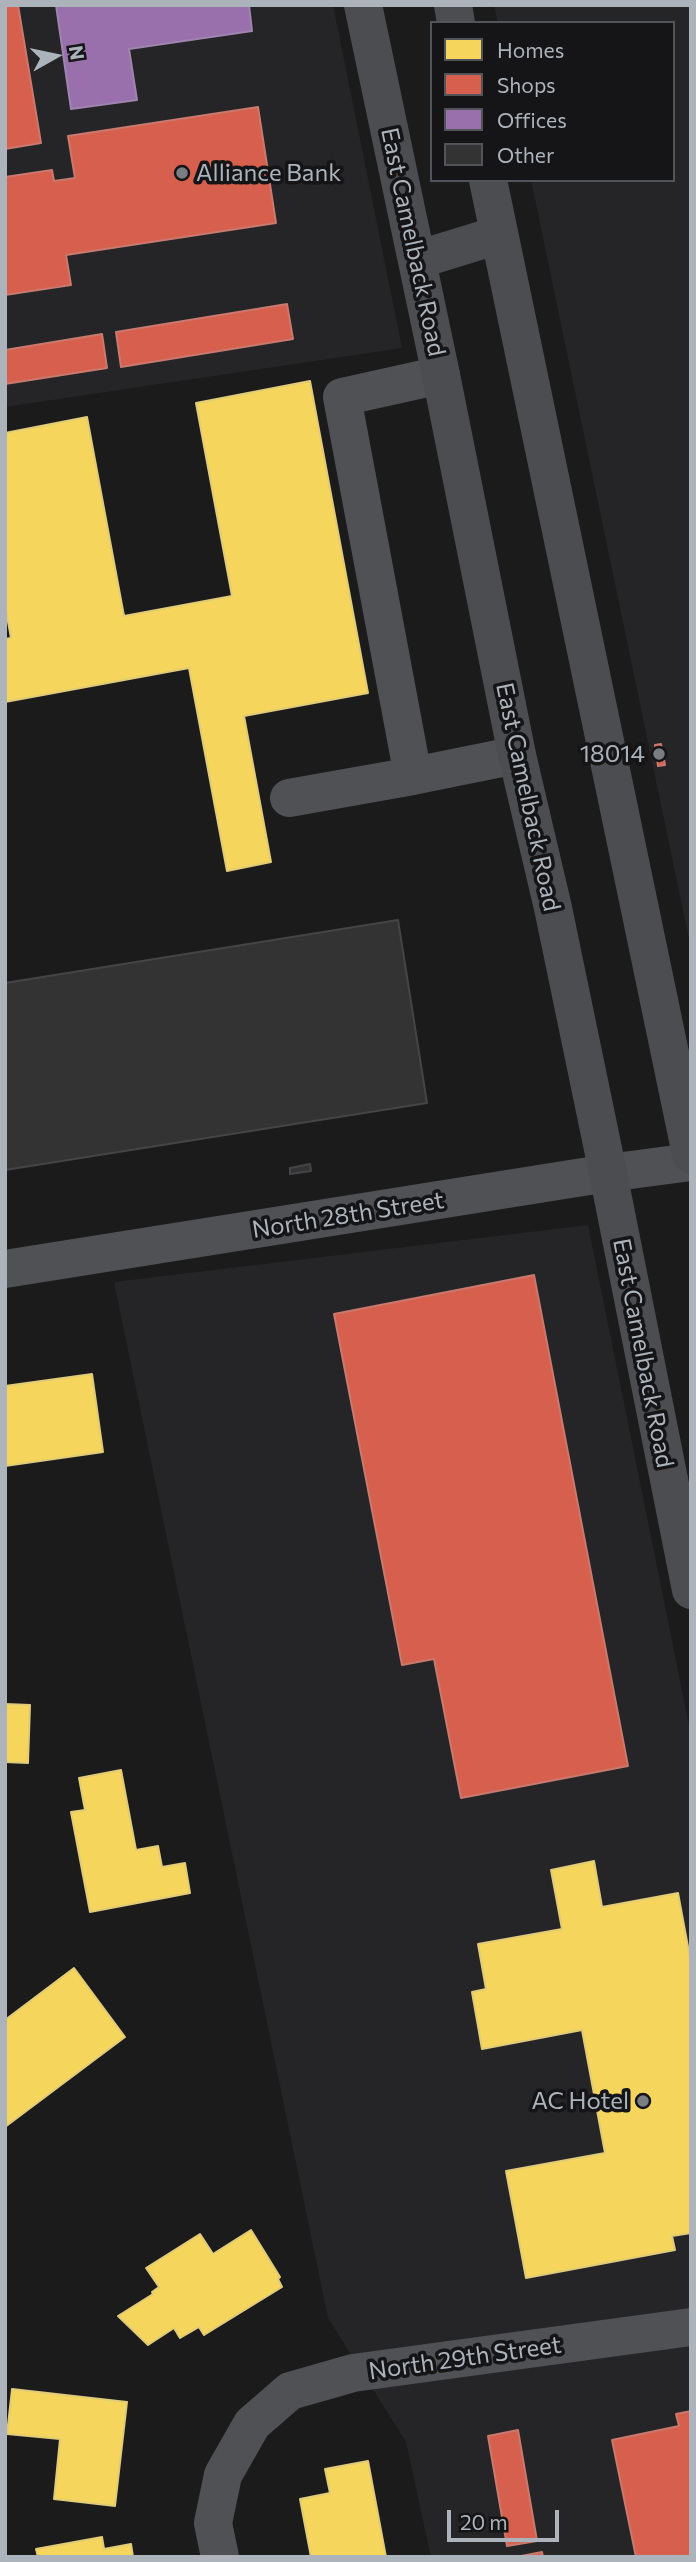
<!DOCTYPE html>
<style>
body{margin:0}
#map{position:relative;width:696px;height:2562px;overflow:hidden;background:#1b1b1b;font-family:Commissioner,sans-serif}
canvas{display:block}
.frame{position:absolute;inset:0;border:7px solid #acb3bb;pointer-events:none}
.legend{position:absolute;left:430px;top:21px;width:245px;height:161px;box-sizing:border-box;background:#151517;border:2px solid #515459;margin:0;padding:9px 12px;list-style:none;font-size:21px;color:#acb3bb}
.legend li{display:flex;align-items:center;gap:14px;height:35px}
.legend b{width:35px;border:2px solid #515459}
.north{position:absolute;left:21px;top:21px;width:70px;height:70px;-webkit-text-stroke:5px #151517;paint-order:stroke;rotate:81deg;font-size:19px;font-weight:700;line-height:28px;text-align:center;color:#acb3bb}
.north::after{content:'';display:block;margin:auto;width:24px;height:32px;background:#acb3bb;clip-path:polygon(50% 0,100% 100%,50% 72%,0 100%)}
.scale{position:absolute;left:447px;top:2510px;width:112px;height:32px;box-sizing:border-box;border:4px solid #acb3bb;border-top:0;padding-left:9px;font-size:21px;line-height:24px;white-space:nowrap;color:#acb3bb;-webkit-text-stroke:5px #151517;paint-order:stroke}
</style>
<div id="map">
<canvas width="696" height="2562"></canvas>
<div class="frame"></div>
<ul class="legend">
<li><b style="height:19px;background:#f6d55c"></b>Homes</li>
<li><b style="height:19px;background:#d6604d"></b>Shops</li>
<li><b style="height:19px;background:#9970ab"></b>Offices</li>
<li><b style="height:19px;background:#333"></b>Other</li>
</ul>
<div class="north">N</div>
<div class="scale">20 m</div>
</div>
<script>
const g = document.querySelector('canvas').getContext('2d');
g.lineJoin = 'round';
function fill(path, color) { g.fillStyle = color; g.fill(path, 'evenodd'); }
function stroke(path, color, width, dash) { g.strokeStyle = color; g.lineWidth = width; g.lineCap = dash ? 'butt' : 'round'; g.setLineDash(dash || []); g.stroke(path); }
function write(font, color, halo, rows, align = 'center') {
  g.font = font + ' Commissioner,sans-serif'; g.lineWidth = 7; g.setLineDash([]); g.textBaseline = 'middle'; g.strokeStyle = halo; g.fillStyle = color; for (const [text, x, y, turn = 0] of rows) {
    g.save(); g.translate(x, y); g.rotate((+turn || 0) * Math.PI / 180); g.textAlign = isNaN(turn) ? turn : align; if (halo) g.strokeText(text, 0, 0); g.fillText(text, 0, 0); g.restore();
  }
}
const built = new Path2D(`
 M5 5H333L402 348 5 407Z
 M494 5H691V949L531 180H673V23H498Z
 M588 1225 691 1735V2557H431L406 2442 328 2318 114 1282Z`);
const homes = new Path2D(`
 M310 381 368 693 244 716 271 862 227 871 189 668 5 702V639L11 638 5 605V433L87 417 124 616 232 596 196 403Z
 M92 1374 103 1452 5 1466V1386Z
 M5 1704 30 1705 28 1763 5 1762Z
 M121 1770 136 1850 158 1846 162 1867 185 1863 190 1893 90 1912 71 1812 85 1810 79 1778Z
 M594 1861 602 1907 678 1893 691 1963V2233L672 2236 675 2250 526 2278 506 2171 605 2153 582 2030 482 2049 472 1992 486 1989 478 1944 562 1929 551 1870Z
 M74 1968 125 2037 5 2127V2020Z
 M251 2230 280 2277 278 2279 282 2287 204 2335 199 2327 180 2338 174 2328 148 2345 118 2316 153 2294 152 2292 159 2287 146 2268 200 2234 213 2254Z
 M12 2389 127 2402 115 2506 54 2499 60 2439 7 2434Z
 M368 2461 386 2557H311L300 2499 330 2493 325 2469Z
 M102 2537 104 2549 131 2544 133 2557H38L36 2549Z`);
const shops = new Path2D(`
 M5 5H18L41 143 5 149Z
 M258 107 276 223 66 255 71 285 5 295V177L52 170 54 181 75 178 68 136Z
 M287 304 293 339 121 367 116 332Z
 M102 334 107 368 5 384V350Z
 M661 744 665 765 658 766 655 745Z
 M534 1275 628 1766 461 1798 434 1659 402 1665 334 1314Z
 M691 2411V2557H636L612 2440 679 2426 676 2414Z
 M518 2430 537 2541 507 2546 488 2436Z
 M542 2552 543 2557H516Z`);
const offices = new Path2D(`
 M56 5H249L252 31 129 49 137 100 71 109Z`);
const building = new Path2D(`
 M398 920 427 1103 5 1170V983Z
 M310 1164 311 1171 290 1174V1168Z`);
const minor = new Path2D(`
 M441 375 342 397 413 776 517 755
 M289 798 413 776
 M5 1269 608 1173 691 1162
 M220 2557 213 2523 223 2475 252 2424 290 2391 353 2373 691 2327`);
const major = new Path2D(`
 M363 5 441 375 517 755 553 908 608 1173 691 1590
 M453 5 456 23
 M488 180 691 1154
 M417 260 498 235`);
const markers = [
 [182,173,7,"#797e83"],
 [659,754,7,"#797e83"],
 [643,2101,7,"#797e83"]
];
const poiNames = [
 ["Alliance Bank",196,173,"left"],
 ["18014",645,754],
 ["AC Hotel",629,2101]
];
const streetNames = [
 ["East Camelback Road",413,242,78],
 ["East Camelback Road",528,797,78],
 ["North 28th Street",348,1215,-9],
 ["East Camelback Road",643,1353,79],
 ["North 29th Street",465,2358,-8]
];
fill(built, '#252527');
fill(homes, '#f6d55c');
stroke(homes, '#e0cb78', 2);
fill(shops, '#d6604d');
stroke(shops, '#c9796e', 2);
fill(offices, '#9970ab');
stroke(offices, '#9f84b0', 2);
fill(building, '#333');
stroke(building, '#434547', 2);
stroke(minor, '#4f5154', 38);
stroke(major, '#4c4d50', 38);
for (const [x, y, r, color] of markers) { const dot = new Path2D(); dot.arc(x, y, r, 0, 2 * Math.PI); g.fillStyle = color; g.fill(dot); stroke(dot, '#151517', 2.5); }
write('24px', '#acb3bb', '#151517', poiNames, 'right');
write('24px', '#acb3bb', '#151517', streetNames);
</script>
